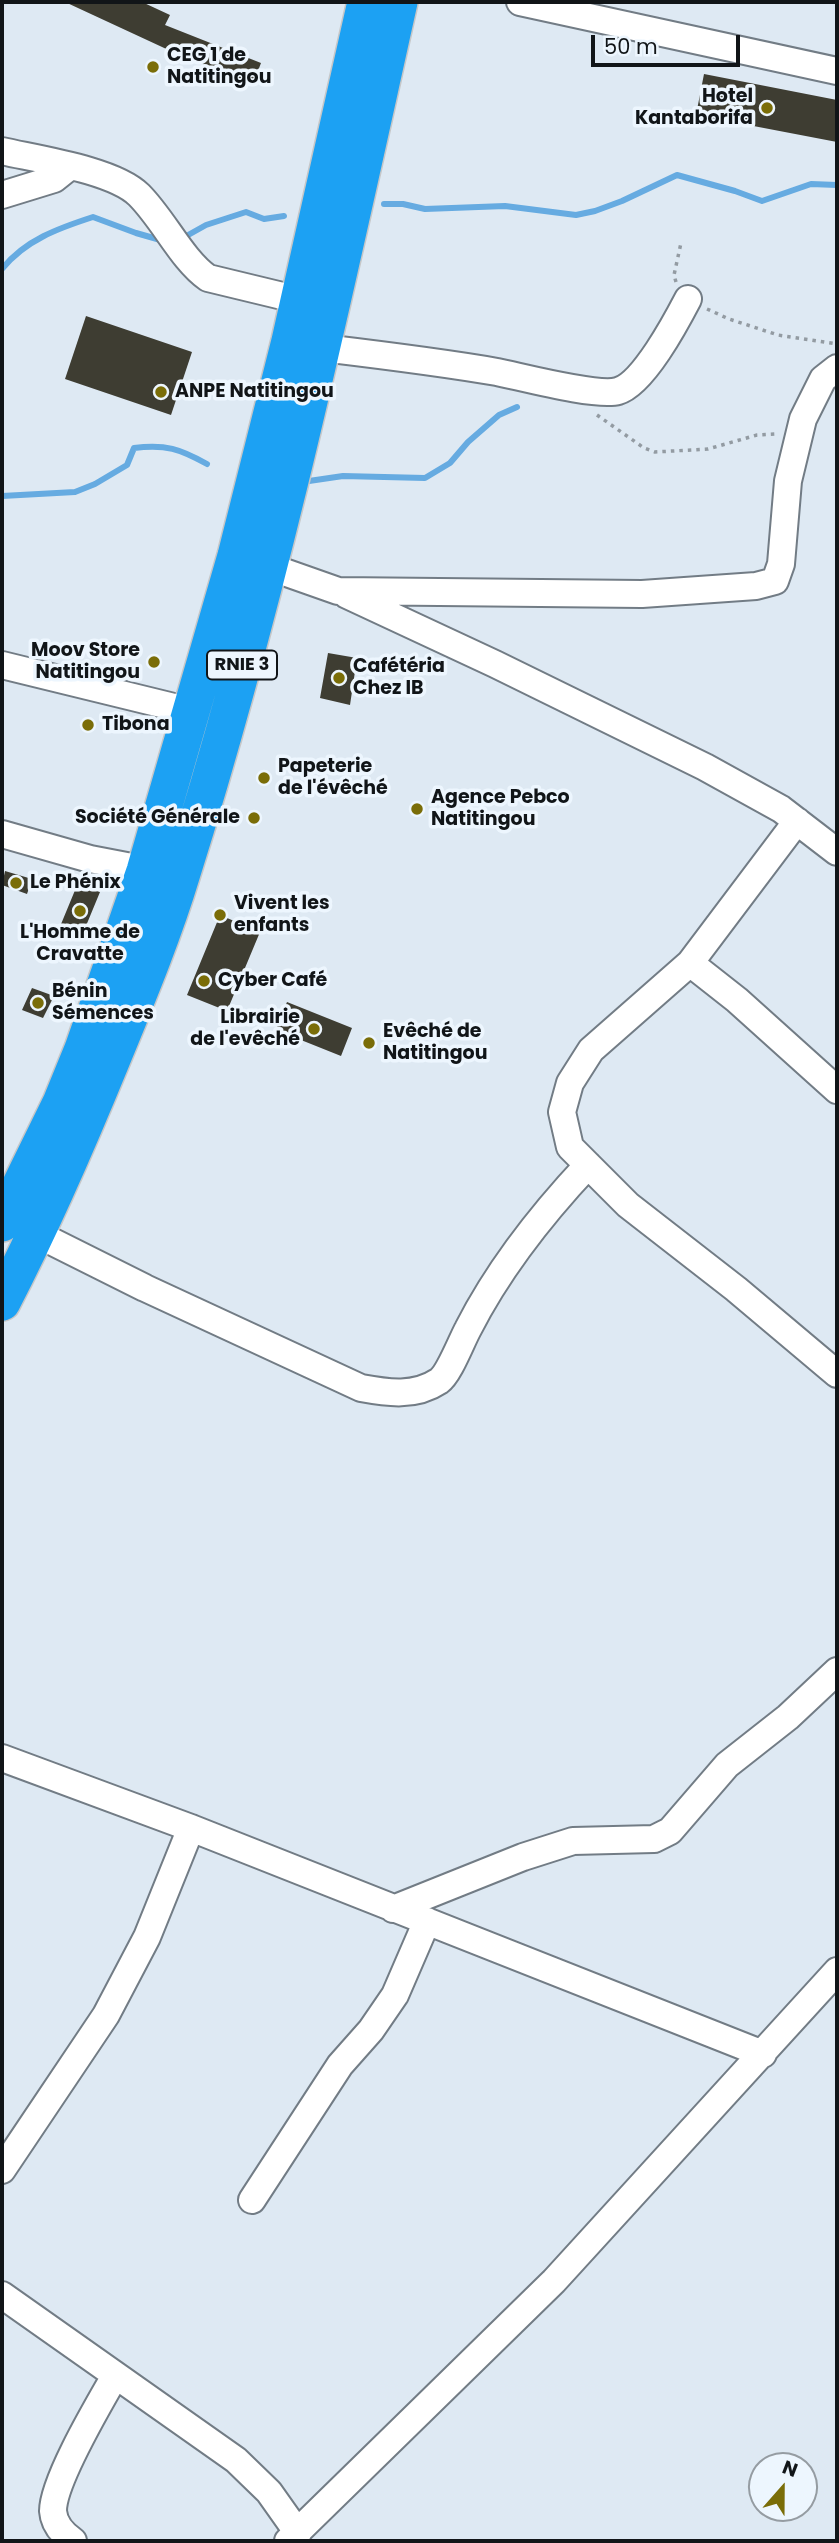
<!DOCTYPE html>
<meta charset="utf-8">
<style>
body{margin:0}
#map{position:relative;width:839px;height:2543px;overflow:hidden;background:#dee9f3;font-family:Poppins,sans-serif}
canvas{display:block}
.frame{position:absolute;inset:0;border:4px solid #111518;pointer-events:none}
.north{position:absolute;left:748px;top:2452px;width:70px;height:70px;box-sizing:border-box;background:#edf6fe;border:2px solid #959ca2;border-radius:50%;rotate:21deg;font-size:19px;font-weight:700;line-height:28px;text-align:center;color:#111518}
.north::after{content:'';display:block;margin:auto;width:24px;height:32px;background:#7a6d08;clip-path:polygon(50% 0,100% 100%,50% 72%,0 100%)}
.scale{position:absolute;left:591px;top:35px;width:149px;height:32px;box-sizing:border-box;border:4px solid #111518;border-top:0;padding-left:9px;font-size:21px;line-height:24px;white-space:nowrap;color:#111518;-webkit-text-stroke:5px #edf6fe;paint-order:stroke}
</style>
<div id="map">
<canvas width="839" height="2543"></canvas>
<div class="frame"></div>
<div class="north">N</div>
<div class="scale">50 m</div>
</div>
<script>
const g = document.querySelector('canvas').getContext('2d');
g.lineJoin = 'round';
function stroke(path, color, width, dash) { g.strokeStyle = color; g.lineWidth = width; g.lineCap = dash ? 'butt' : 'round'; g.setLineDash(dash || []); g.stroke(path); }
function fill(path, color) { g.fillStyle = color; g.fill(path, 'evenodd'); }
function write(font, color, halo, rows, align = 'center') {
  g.font = font + ' Poppins,sans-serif'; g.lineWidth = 7; g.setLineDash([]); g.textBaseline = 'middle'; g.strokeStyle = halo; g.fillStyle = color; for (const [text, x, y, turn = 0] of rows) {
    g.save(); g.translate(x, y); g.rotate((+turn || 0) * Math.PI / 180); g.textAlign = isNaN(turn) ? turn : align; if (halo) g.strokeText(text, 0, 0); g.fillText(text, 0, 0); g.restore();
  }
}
const stream = new Path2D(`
 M384 204H403L425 209 505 206 576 215 595 211 622 201 677 175 735 191 762 201 811 184 837 185
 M181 239 206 225 246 212 264 219 284 216
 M2 269C25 240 59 228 93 217L136 233 164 241
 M309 481 343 476 425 478 450 463 468 442 499 415 517 407
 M2 496 75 492 95 484 127 465 134 448C166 444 180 449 207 464`);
const building = new Path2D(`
 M65 2H142L170 15 165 25 261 63 253 84 175 53Z
 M704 74 837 100V142L696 115Z
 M86 316 192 352 171 415 65 379Z
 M328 653 357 658 350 705 320 698Z
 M5 871 32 879 27 894 2 885Z
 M78 883 100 892 81 938 59 929Z
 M220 915 260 932 227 1011 187 995Z
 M32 988 54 996 43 1018 22 1010Z
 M287 1002 352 1028 341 1056 276 1030Z`);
const path = new Path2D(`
 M676 282 674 275 681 243
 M707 309 729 319 778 335 837 344
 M597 415 644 448 655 452 708 449 757 435 775 434`);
const minor = new Path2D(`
 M520 2 837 71
 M2 151C37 159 114 170 139 195 164 220 182 260 208 278L299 300
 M2 195 54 179 69 167
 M323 348C381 355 440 362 497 372 522 377 597 397 618 391 643 384 676 322 688 299
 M267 566 338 591 642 594 756 586 775 581 781 564 788 481 803 419 823 379 837 368
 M347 595 495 664 705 767 781 809 837 852
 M2 665 190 711
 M797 821 690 963 591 1050 570 1083 562 1112 570 1147 628 1205 736 1289 837 1374
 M2 834 90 859 163 873
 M690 963 737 1000 837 1090
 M37 1234 145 1288 361 1388C388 1393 415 1397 439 1381 449 1374 461 1342 468 1329 499 1268 541 1215 588 1165
 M2 1758 191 1828 763 2054
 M393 1909 523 1857 573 1841 654 1839 670 1831 727 1765 788 1717 837 1671
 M2 2170 106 2015 147 1937 191 1828
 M252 2200 340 2065 371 2030 395 1995 427 1921
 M2 2295 236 2460 269 2492 298 2533
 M73 2541C63 2534 54 2525 53 2511 53 2481 99 2404 115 2376
 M288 2541 554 2281 837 1971`);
const highway = new Path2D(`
 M2 1223 61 1103 83 1049 145 871 236 556 290 341 366 2
 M2 1302C43 1223 78 1142 112 1059 137 998 163 936 182 873 272 587 334 294 399 2`);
const markers = [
 [153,67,7,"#7a6d08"],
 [767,108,7,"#7a6d08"],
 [161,392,7,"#7a6d08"],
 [154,662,7,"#7a6d08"],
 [339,678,7,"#7a6d08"],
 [88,725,7,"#7a6d08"],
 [264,778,7,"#7a6d08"],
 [417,809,7,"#7a6d08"],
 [254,818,7,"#7a6d08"],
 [16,883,7,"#7a6d08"],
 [80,911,7,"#7a6d08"],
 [220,915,7,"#7a6d08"],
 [204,981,7,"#7a6d08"],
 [38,1003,7,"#7a6d08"],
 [314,1029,7,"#7a6d08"],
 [369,1043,7,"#7a6d08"]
];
const shields = [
 [242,665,70]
];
const shieldNames = [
 ["RNIE 3",242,665]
];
const poiNames = [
 ["CEG 1 de",167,56],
 ["Natitingou",167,78],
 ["Hotel",753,97,"right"],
 ["Kantaborifa",753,119,"right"],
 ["ANPE Natitingou",175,392],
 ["Moov Store",140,651,"right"],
 ["Natitingou",140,673,"right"],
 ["Cafétéria",353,667],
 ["Chez IB",353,689],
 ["Tibona",102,725],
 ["Papeterie",278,767],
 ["de l'évêché",278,789],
 ["Agence Pebco",431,798],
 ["Natitingou",431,820],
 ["Société Générale",240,818,"right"],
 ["Le Phénix",30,883],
 ["Vivent les",234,904],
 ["enfants",234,926],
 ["L'Homme de",80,933,"center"],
 ["Cravatte",80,955,"center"],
 ["Cyber Café",218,981],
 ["Bénin",52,992],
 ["Sémences",52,1014],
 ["Librairie",300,1018,"right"],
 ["de l'evêché",300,1040,"right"],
 ["Evêché de",383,1032],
 ["Natitingou",383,1054]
];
stroke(stream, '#66abe1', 6);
fill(building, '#3e3d32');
stroke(minor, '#727c85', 30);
stroke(highway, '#c6c7c8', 40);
stroke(path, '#939ba2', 3.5, [3.5, 5]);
stroke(minor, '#fff', 26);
stroke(highway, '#1ca1f3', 37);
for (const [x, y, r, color] of markers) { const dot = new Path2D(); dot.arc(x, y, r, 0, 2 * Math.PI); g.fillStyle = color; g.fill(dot); stroke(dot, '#edf6fe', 2.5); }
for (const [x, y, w] of shields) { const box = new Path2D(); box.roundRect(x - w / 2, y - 14.5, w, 29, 5); g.fillStyle = '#edf6fe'; g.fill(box); stroke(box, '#111518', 2); }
write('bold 18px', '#111518', null, shieldNames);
write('bold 19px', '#111518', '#edf6fe', poiNames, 'left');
</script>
